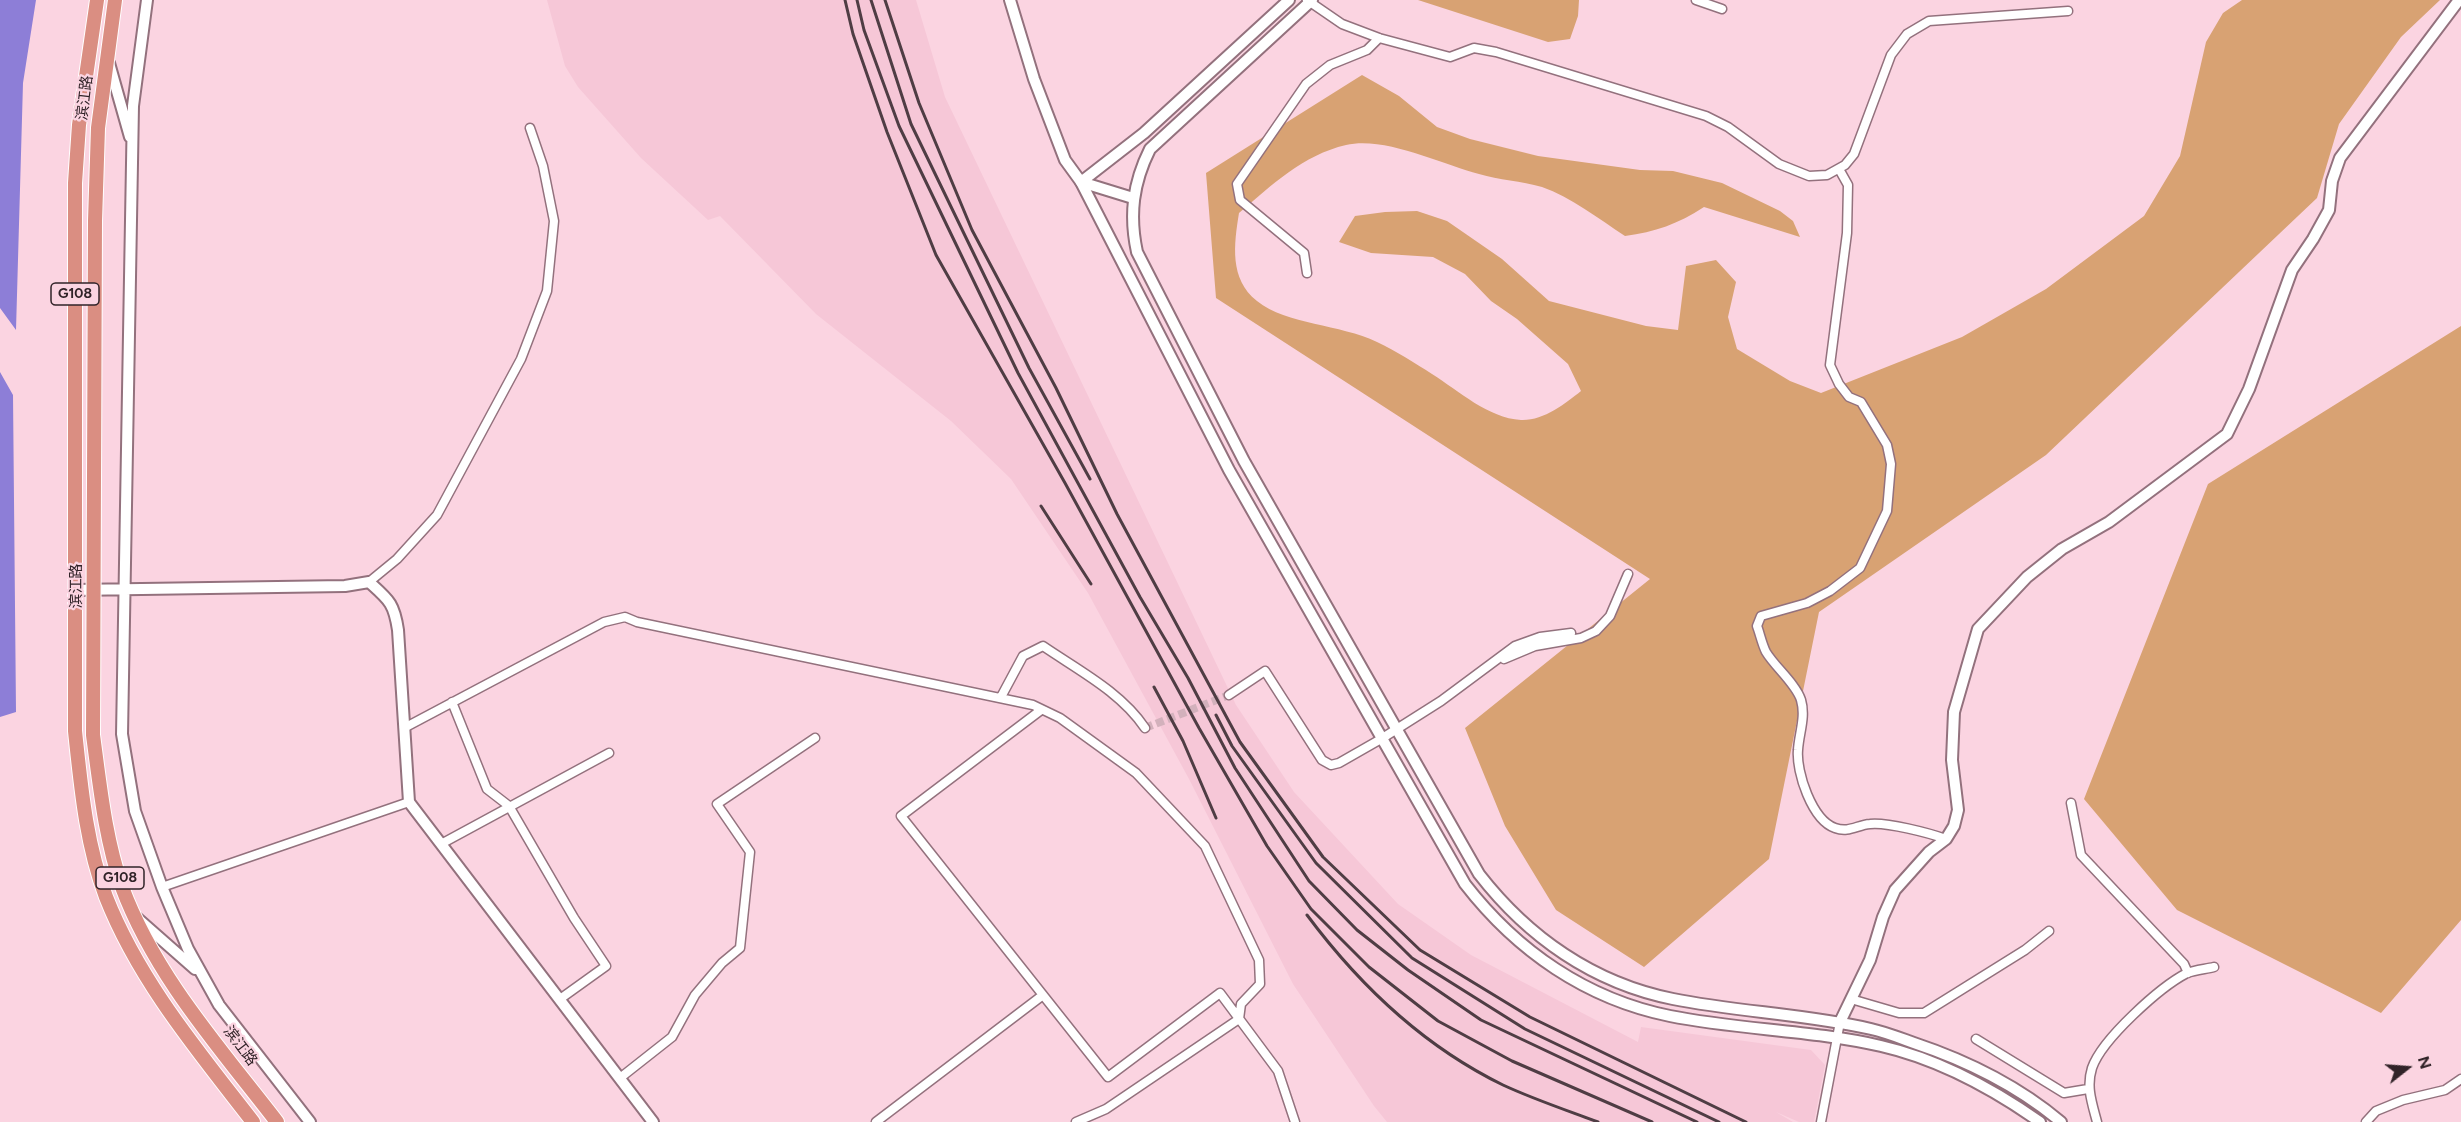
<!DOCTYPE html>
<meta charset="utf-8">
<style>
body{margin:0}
#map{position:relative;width:2461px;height:1122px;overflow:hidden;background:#fbd4e1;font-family:Figtree,sans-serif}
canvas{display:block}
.north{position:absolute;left:2377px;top:1038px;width:60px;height:60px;-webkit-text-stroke:4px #fbd4e1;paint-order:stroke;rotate:73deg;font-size:16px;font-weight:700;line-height:24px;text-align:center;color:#312328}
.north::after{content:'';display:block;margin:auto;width:21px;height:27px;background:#312328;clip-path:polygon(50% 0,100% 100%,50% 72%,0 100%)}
</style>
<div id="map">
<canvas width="2461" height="1122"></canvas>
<div class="north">N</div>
</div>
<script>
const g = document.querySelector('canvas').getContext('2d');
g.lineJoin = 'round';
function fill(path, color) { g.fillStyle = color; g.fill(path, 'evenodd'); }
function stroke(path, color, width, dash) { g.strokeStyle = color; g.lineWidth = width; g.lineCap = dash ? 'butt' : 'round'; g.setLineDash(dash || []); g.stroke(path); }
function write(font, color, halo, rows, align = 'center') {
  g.font = font + ' Figtree,"Noto Sans SC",sans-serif'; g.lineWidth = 4.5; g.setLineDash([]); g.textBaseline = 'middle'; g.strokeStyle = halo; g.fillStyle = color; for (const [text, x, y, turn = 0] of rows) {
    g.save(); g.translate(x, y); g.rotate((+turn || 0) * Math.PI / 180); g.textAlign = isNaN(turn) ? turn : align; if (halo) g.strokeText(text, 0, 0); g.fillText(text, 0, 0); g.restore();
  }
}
const built = new Path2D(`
 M547 0H916L945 97 1236 705 1294 792 1398 904 1471 955 1638 1042 1641 1027 1811 1050 1825 1065 1814 1122H1799L1776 1112 1793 1122H1387L1374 1106 1293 984 1189 779 1088 593 1011 479 951 421 816 314 720 216 708 220 641 158 578 87 565 66Z`);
const green = new Path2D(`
 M1418 0H1579L1578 16 1570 39 1548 42Z
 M2242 0H2440L2401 37 2339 124 2317 198 2046 455 1819 612 1769 859 1644 967 1556 910 1505 826 1465 728 1650 579 1216 298 1206 173 1362 75 1399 96 1437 127 1470 139 1538 156 1640 170 1673 171 1722 183 1780 211 1793 221 1800 237 1704 207C1678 224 1655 232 1625 236 1599 219 1571 197 1542 187 1521 181 1499 180 1479 174 1441 164 1385 136 1346 145 1303 155 1272 185 1239 213 1234 244 1229 279 1257 301 1287 325 1340 324 1377 342 1396 351 1415 363 1432 374 1459 391 1488 418 1521 420 1543 421 1565 404 1581 391L1568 364 1517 319 1491 301 1465 274 1433 257 1371 253 1339 242 1355 216 1385 212 1417 211 1447 221 1502 259 1549 301 1646 326 1678 330 1686 266 1716 260 1736 282 1728 317 1737 349 1790 381 1821 393 1962 337 2046 289 2144 216 2180 156 2206 42 2223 13Z
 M2461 326V920L2381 1013 2177 910 2084 799 2208 484Z`);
const water = new Path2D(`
 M0 0H36L23 83 16 330 0 308Z
 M0 372 13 395 16 712 0 717Z`);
const minorTunnel = new Path2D(`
 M1145 728 1229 695`);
const minor = new Path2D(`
 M1307 0 1342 24 1379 38 1450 57 1474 48 1496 52 1706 116 1728 127 1779 164 1809 176 1827 175 1845 165 1854 154 1891 55 1907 34 1929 21 2068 11
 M1696 0 1722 9
 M1839 169 1848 185 1847 233 1830 365 1839 384 1849 397 1861 402 1887 445 1891 464 1887 511 1860 568 1830 591 1807 603 1761 616 1757 626C1760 634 1762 644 1766 652 1775 667 1796 684 1801 700 1806 717 1799 733 1798 750 1796 772 1812 820 1835 828 1849 833 1857 825 1870 824 1887 822 1929 833 1946 839
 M1307 273 1304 253 1240 200 1237 184 1306 84 1330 65 1367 50 1379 38
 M369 582 397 559 437 515 521 359 547 291 554 221 543 166 530 128
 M1504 659 1535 646 1581 638 1596 631 1610 616 1628 574
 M1229 695 1265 671 1322 760 1331 765 1339 763 1381 739 1441 701 1515 646 1540 637 1571 633
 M1001 697 1023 656 1043 646C1078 670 1121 692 1145 728
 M452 702 487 789 509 806 574 918 606 966 560 999
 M1041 710 901 816 1108 1077 1220 993 1278 1071 1295 1122
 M404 728 604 622 625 617 637 622 1033 705 1060 718 1136 773 1205 846 1259 960 1260 984 1241 1004 1239 1019
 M2071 803 2081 855 2184 964 2188 973
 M441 844 609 753
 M162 887 409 802
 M1851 999 1899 1013H1924L2025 950 2049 931
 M1976 1039 2064 1093 2088 1089
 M620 1078 672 1037 695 995 722 963 740 948 750 852 717 804 815 738
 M876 1122 1043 995
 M1076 1122 1106 1109 1239 1019
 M1821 1122 1840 1022
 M2097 1122C2092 1103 2086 1087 2092 1068 2102 1039 2160 987 2187 973 2195 970 2206 969 2214 967
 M2366 1122 2376 1111 2403 1100 2445 1090 2461 1079`);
const tertiary = new Path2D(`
 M147 0 133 106 122 734 135 811 162 887 188 949 219 1005 310 1122
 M1010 0 1034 79 1065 160 1081 182 1133 198
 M109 63 130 137
 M74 590 345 586 369 582C389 600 394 603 398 630L409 802 653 1122
 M137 918 195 969
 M1840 1022 1870 960 1883 917 1895 890 1929 852 1946 839 1954 826 1958 810 1952 760 1954 712 1978 629 2027 577 2062 549 2109 522 2227 434 2249 389 2292 270 2313 239 2329 210 2332 181 2340 158 2459 0`);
const secondary = new Path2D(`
 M1289 0 1144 133 1081 182 1229 470 1465 884C1517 951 1586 999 1670 1016 1740 1030 1812 1030 1881 1046 1938 1059 1993 1089 2040 1122
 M1312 0 1150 149C1133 183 1129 215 1137 252L1244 461 1479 874C1528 937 1593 983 1673 999 1738 1012 1806 1014 1871 1029 1885 1032 1900 1038 1914 1043 1968 1061 2017 1085 2061 1122`);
const trunk = new Path2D(`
 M97 0 79 125 75 183V731C81 787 86 844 106 897 139 981 198 1051 253 1122
 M115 0 98 128 95 221 93 735C100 786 105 838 122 887 155 976 220 1048 277 1122`);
const rail = new Path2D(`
 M845 0 853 34 887 132 936 255 1065 483 1199 728 1267 846 1311 909 1369 967 1438 1021 1512 1061 1652 1122
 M857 0 864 30 899 126 1018 373 1140 597 1188 678 1235 768 1309 881 1357 930 1408 970 1481 1020 1697 1122
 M871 0 911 124 1029 368 1090 479
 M885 0 919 103 972 230 1056 388 1117 514 1240 742 1323 857 1420 950 1530 1017 1746 1122
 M1041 506 1091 584
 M1154 687 1183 741 1216 818
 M1216 715 1232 746 1316 863 1412 958 1525 1029 1719 1122
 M1307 915C1360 986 1423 1046 1503 1085 1533 1099 1566 1110 1598 1122`);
const shields = [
 [75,294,48],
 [120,878,48]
];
const shieldNames = [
 ["G108",75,294],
 ["G108",120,878]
];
const streetNames = [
 ["滨江路",85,98,-83],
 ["滨江路",77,586,-90],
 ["滨江路",240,1046,53]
];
fill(built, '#f6c7d7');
fill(green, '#d8a273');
fill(water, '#8d7ed7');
stroke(minorTunnel, '#d3b1bc', 8, [8, 4]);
stroke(minor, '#93717d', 11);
stroke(tertiary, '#93717d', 14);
stroke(secondary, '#93717d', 14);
stroke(trunk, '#fff', 16);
stroke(minor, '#fff', 8);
stroke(tertiary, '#fff', 10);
stroke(secondary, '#fff', 10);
stroke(trunk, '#da8e82', 14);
stroke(rail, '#4f3d44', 3);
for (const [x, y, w] of shields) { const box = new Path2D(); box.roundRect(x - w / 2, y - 11, w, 22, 4.5); g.fillStyle = '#fbd4e1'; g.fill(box); stroke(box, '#312328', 1.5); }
write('bold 14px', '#312328', null, shieldNames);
write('15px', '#312328', '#fbd4e1', streetNames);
</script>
